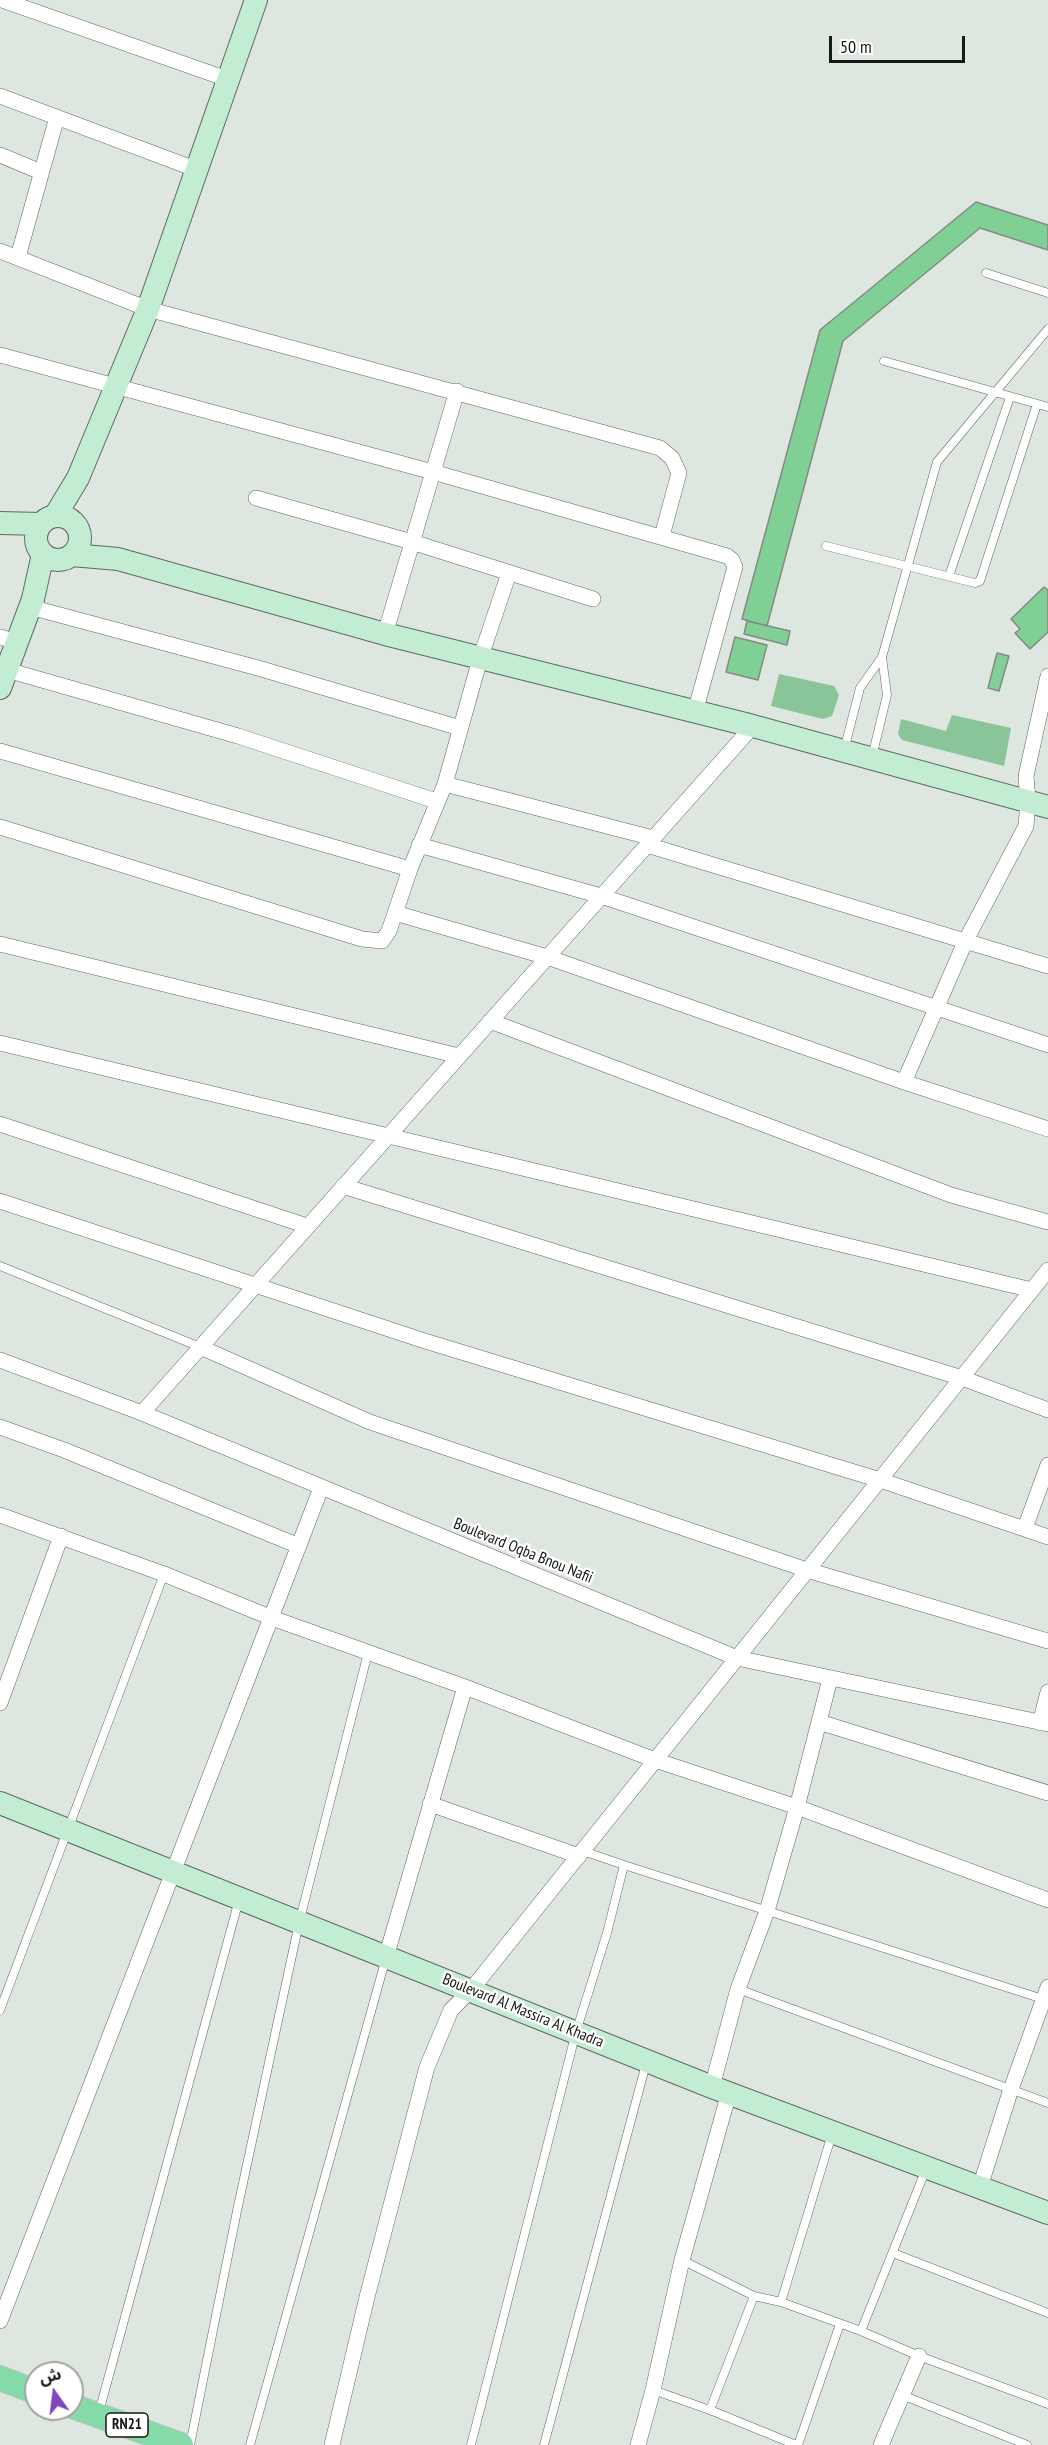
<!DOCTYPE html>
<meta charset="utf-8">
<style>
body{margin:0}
#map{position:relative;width:1048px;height:2445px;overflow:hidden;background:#dde6df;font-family:"PT Sans Narrow","Noto Sans Arabic",sans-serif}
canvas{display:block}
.north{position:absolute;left:24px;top:2361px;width:60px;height:60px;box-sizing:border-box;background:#fff;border:2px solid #a1a3a2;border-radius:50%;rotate:346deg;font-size:16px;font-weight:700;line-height:24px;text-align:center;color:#151816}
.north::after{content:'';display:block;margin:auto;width:21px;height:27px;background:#7e47bd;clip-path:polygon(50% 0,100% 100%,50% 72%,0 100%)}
.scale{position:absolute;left:829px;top:36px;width:136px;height:27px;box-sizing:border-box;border:3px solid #151816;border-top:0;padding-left:8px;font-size:18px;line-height:21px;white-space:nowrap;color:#151816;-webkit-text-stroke:4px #fff;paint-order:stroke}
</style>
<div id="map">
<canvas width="1048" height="2445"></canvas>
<div class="north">ش</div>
<div class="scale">50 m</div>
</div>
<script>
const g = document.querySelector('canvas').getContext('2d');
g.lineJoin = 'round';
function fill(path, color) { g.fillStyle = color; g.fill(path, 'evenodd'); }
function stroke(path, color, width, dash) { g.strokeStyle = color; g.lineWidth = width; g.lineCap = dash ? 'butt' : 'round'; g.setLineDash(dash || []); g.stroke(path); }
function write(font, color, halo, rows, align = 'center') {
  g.font = font + ' "PT Sans Narrow",sans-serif'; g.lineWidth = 5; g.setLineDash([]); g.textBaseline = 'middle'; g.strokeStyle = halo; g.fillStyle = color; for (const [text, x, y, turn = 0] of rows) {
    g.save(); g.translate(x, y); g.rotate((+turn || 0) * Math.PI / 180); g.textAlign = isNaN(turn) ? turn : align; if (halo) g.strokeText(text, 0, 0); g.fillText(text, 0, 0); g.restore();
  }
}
const green = new Path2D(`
 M779 674 834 686 839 695 832 716 823 719 771 706Z
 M952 715 1011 728 1004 766 902 740 898 734 901 719 946 731Z`);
const building = new Path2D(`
 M976 202 1048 225V250L980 228 843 341 767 626 742 619 820 330Z
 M1044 587 1048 590V632L1030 649 1015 633 1020 629 1011 619Z
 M747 621 790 631 787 645 744 634Z
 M735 637 767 645 758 680 726 672Z
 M997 653 1009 656 999 691 988 688Z`);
const lane = new Path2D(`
 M986 273 1048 293
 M884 361 1048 407
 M826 546 975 583 980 581 1037 404
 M949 576 1010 397
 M844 750 860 688 882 657 937 462 1048 329
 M872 757 887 695 882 657
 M0 1266 200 1347
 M624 1865 1046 2000
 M738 1989 1048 2103
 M0 2010 164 1574
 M893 2253 1048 2313
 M682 2260 754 2296 781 2302 861 2331 919 2356 1048 2404
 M781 2302 832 2134
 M861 2331 926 2169
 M653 2390 710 2410 796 2445
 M902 2395 1027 2445
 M710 2410 754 2296
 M99 2412 239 1900
 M190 2445 237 2211 299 1923 368 1653
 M250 2445 386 1958
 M471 2445 576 2032 607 1933 624 1865 583 1851
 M544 2445 646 2064
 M798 2445 840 2324`);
const street = new Path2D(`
 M2 0 227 79
 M0 96 195 169
 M0 155 41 172
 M0 251 148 309 660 448 672 458 679 473 662 536
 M18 257 57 117
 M0 355 433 472 727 556 732 560 735 567 695 712
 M256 498 412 542 593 599
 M30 607 258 668 460 728
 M385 634 457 391
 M0 637 17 642
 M7 670 238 736 436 801
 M0 751 410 869
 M445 784 653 838
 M0 827 362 939 382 941 389 931 410 869 445 784 480 659 509 573
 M419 845 601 896 1048 1045
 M647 845 1048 966
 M395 913 547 957 904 1082 1048 1129
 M0 944 459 1056
 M490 1021 951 1195 1048 1222
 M0 1043 1032 1290
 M904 1082 966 940 1026 826 1028 802 1026 776 1048 676
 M0 1124 307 1226
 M343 1186 962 1378 1048 1410
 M0 1201 425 1341 880 1480 1048 1537
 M200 1347 370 1422 807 1570 1048 1641
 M0 1360 142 1413 737 1658 1048 1724
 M142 1413 753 726
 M0 1427 64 1450 299 1546
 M0 1515 164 1574 272 1618 465 1687 655 1760 797 1807 1048 1900
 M1025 1528 1048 1465
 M0 1703 61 1536
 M819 1722 1048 1793
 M1040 1723 1048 1692
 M430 1804 579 1856
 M386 1957 465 1687
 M712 2087 738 1989 767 1911 797 1807 830 1679
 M980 2187 1011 2089 1048 1987
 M0 2321 321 1488
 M332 2445 367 2297 427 2067 451 2010 471 1990 1048 1270
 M638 2445 653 2390 682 2260 729 2093
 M881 2445 919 2356`);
const secondary = new Path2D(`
 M36 538a22 22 0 1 1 44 0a22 22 0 1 1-44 0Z
 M55 516 78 478 148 309 256 0
 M0 523 41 524
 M72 555 118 559 385 634 753 726 1048 807
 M0 688 33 599 43 554
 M0 1803 712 2087 1048 2213`);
const primary = new Path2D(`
 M0 2378 36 2392
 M72 2406 181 2445`);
const shields = [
 [127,2425,42]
];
const shieldNames = [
 ["RN21",127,2425]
];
const streetNames = [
 ["Boulevard Oqba Bnou Nafii",523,1551,22],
 ["Boulevard Al Massira Al Khadra",523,2011,22]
];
fill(green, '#8ac599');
fill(building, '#80d096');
stroke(building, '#838b85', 1.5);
stroke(lane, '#606862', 9);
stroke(street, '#606862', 16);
stroke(secondary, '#606862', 24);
stroke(primary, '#c2c3c2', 26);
stroke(lane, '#fff', 8);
stroke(street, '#fff', 15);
stroke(secondary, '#c2edd3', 22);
stroke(primary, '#85dba7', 24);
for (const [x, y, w] of shields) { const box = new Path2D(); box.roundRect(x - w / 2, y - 12, w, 24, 4.5); g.fillStyle = '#fff'; g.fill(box); stroke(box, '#151816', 1.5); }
write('bold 15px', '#151816', null, shieldNames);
write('16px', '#151816', '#fff', streetNames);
</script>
